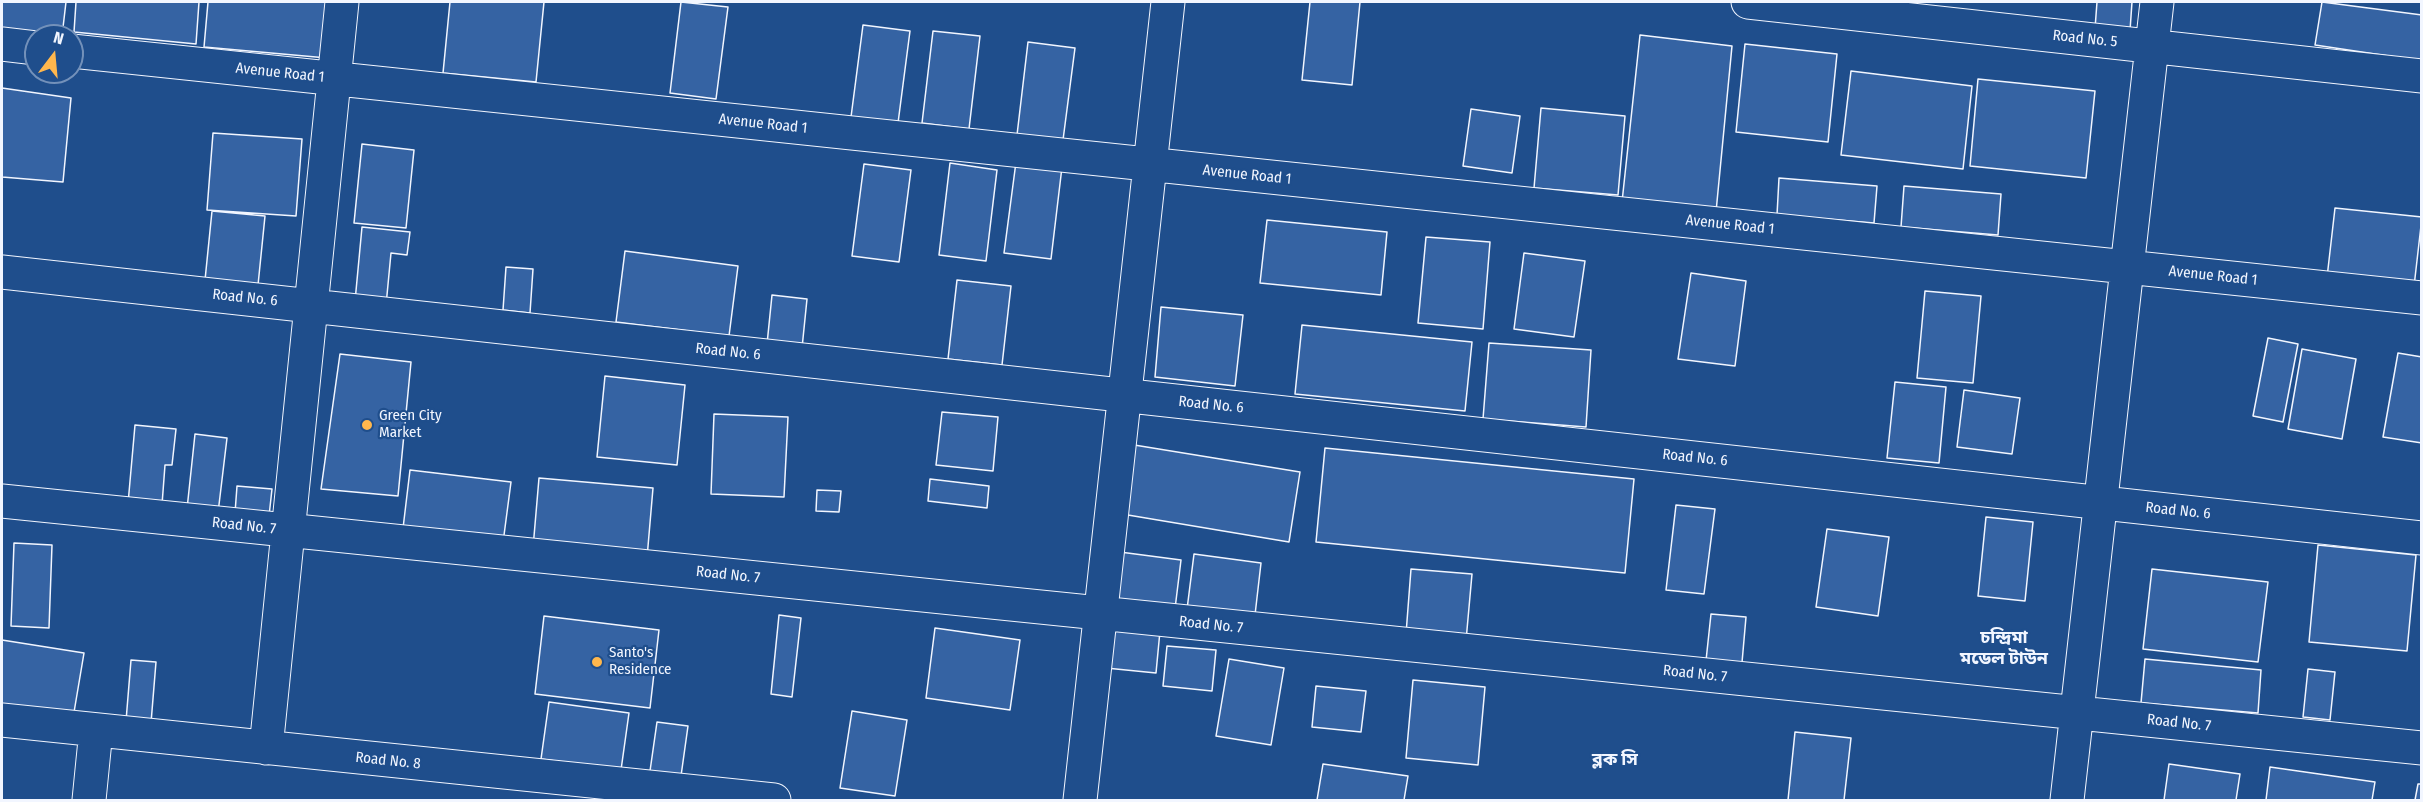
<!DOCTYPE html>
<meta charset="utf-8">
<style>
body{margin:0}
#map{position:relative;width:2423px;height:802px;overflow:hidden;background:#1f4e8c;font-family:"Fira Sans Condensed",sans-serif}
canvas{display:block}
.frame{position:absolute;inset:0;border:3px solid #f2f6ff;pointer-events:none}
.north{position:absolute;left:24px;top:24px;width:60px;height:60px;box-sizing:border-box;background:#1f4e8c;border:2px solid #7391ba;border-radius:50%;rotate:16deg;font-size:16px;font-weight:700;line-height:24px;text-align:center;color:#f2f6ff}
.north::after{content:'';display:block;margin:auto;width:21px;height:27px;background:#ffb74d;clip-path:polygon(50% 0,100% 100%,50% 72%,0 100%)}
</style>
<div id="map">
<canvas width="2423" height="802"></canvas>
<div class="frame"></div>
<div class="north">N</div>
</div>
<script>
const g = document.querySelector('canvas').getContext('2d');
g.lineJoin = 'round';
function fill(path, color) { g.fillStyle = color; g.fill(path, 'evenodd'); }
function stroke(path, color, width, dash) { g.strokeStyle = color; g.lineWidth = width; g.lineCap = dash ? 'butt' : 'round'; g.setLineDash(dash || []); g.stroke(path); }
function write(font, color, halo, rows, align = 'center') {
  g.font = font + ' "Fira Sans Condensed","Noto Sans Bengali",sans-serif'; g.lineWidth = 4.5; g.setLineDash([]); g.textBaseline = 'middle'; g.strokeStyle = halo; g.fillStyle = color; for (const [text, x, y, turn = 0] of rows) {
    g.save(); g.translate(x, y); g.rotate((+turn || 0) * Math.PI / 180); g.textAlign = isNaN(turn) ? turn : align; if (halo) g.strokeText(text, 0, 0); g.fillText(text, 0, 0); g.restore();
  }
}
const building = new Path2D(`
 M2 2H66L62 36 2 32Z
 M76 2H199L196 44 74 32Z
 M208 2H332L327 58 204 47Z
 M450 2H544L536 82 443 73Z
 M681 2 728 7 716 99 670 93Z
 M1310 2H1360L1352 85 1302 80Z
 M2097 2H2132L2129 45 2094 42Z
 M2322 2 2422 15V61L2315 45Z
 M863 25 910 31 898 123 851 117Z
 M933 31 980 36 969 129 922 123Z
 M1640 35 1732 46 1716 212 1622 202Z
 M1028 42 1075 48 1063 140 1017 135Z
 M1745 44 1837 54 1828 142 1736 132Z
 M1851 71 1972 86 1963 169 1841 155Z
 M1978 79 2095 91 2086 178 1970 166Z
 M2 88 71 98 63 182 2 177Z
 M1541 108 1625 116 1618 195 1534 188Z
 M1471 109 1520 116 1512 173 1463 166Z
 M213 133 302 139 296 216 207 210Z
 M362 144 414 150 406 228 354 223Z
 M1016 162 1062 167 1051 259 1004 253Z
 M950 163 997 170 986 261 939 255Z
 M864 164 911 170 899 262 852 256Z
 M1779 178 1877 186 1874 223 1777 215Z
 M1904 186 2001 194 1998 235 1901 227Z
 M2335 208 2422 217 2412 304 2325 295Z
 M212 211 265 216 257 295 204 290Z
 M1267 220 1387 232 1381 295 1260 283Z
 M362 227 410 232 407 255 391 253 385 316 354 312Z
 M1426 237 1490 242 1483 329 1418 323Z
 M625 251 738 266 729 336 616 322Z
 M1524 253 1585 261 1574 337 1514 329Z
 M506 267 533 269 530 313 503 310Z
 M1691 273 1746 281 1735 366 1678 359Z
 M957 280 1011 286 1002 365 948 359Z
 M1925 291 1981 296 1973 383 1917 378Z
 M772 295 807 299 801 358 766 354Z
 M1161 307 1243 315 1235 386 1155 377Z
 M1302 325 1472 342 1465 411 1295 394Z
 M2268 338 2298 344 2283 422 2253 416Z
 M1489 343 1591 350 1586 427 1483 419Z
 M2302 349 2356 359 2342 439 2288 429Z
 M2398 353 2422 357V443L2383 437Z
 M340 354 411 362 398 496 321 489Z
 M605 376 685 385 677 465 597 457Z
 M1895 382 1946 387 1939 463 1887 458Z
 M1964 390 2020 398 2012 454 1957 447Z
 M942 412 998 417 993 471 936 465Z
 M714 414 788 417 784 497 711 494Z
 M135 425 176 429 172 465H165L161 518 127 515Z
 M195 434 227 438 218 513 187 509Z
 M1122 443 1300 472 1289 542 1110 512Z
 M1325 448 1634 479 1625 573 1316 542Z
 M410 470 511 482 501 558 401 545Z
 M539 478 653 488 647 558 533 548Z
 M930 479 989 486 987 508 928 501Z
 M237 486 272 489 269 516 235 513Z
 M817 490 841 491 839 512 816 511Z
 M1676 505 1715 509 1704 594 1666 590Z
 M1986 517 2033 522 2025 601 1978 596Z
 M1827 529 1889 537 1878 616 1816 607Z
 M14 543 52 545 49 628 11 626Z
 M2318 545 2416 555 2407 651 2309 642Z
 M1097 549 1181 560 1173 625 1089 615Z
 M1194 554 1261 563 1252 641 1184 633Z
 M1411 569 1472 574 1465 652 1405 647Z
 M2152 569 2268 582 2258 662 2143 649Z
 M1711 614 1746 617 1741 674 1705 670Z
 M779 615 801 618 792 697 771 694Z
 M544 616 659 630 650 708 535 694Z
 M1110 627 1160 631 1156 673 1106 668Z
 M935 628 1020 640 1010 710 926 698Z
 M2 640 84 653 70 736 2 725Z
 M1167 646 1216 650 1212 691 1163 686Z
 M1229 659 1284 668 1271 745 1216 736Z
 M2145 659 2261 670 2258 713 2141 703Z
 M131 660 156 662 151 723 126 721Z
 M2308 669 2335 672 2330 720 2303 717Z
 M1413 680 1485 687 1478 765 1406 758Z
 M1316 686 1366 691 1361 732 1312 727Z
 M549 702 629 713 621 770 541 759Z
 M852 711 907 720 895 796 840 788Z
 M657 722 688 726 681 776 650 771Z
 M1795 732 1851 738 1844 800H1788Z
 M1323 764 1408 776 1404 800H1317Z
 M2169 764 2240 774 2236 800H2164Z
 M2270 767 2375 782 2372 800H2266Z
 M2418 784H2422V800H2415Z`);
const minor = new Path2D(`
 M1748 2 2422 76
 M2 44 36 48
 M72 51 2422 298
 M2 272 2422 538
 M2 501 2422 748
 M2 720 774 800
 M266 748 342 2
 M89 800 96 730
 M1080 800 1168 2
 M2067 800 2157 2`);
const markers = [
 [367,425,6,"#ffb74d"],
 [597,662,6,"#ffb74d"]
];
const streetNames = [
 ["Road No. 5",2085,39,6],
 ["Avenue Road 1",280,73,6],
 ["Avenue Road 1",763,124,6],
 ["Avenue Road 1",1247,175,6],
 ["Avenue Road 1",1730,225,6],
 ["Avenue Road 1",2213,276,6],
 ["Road No. 6",245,298,6],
 ["Road No. 6",728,352,6],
 ["Road No. 6",1211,405,6],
 ["Road No. 6",1695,458,6],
 ["Road No. 6",2178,511,6],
 ["Road No. 7",244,526,6],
 ["Road No. 7",728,575,6],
 ["Road No. 7",1211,625,6],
 ["Road No. 7",1695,674,6],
 ["Road No. 7",2179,723,6],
 ["Road No. 8",388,761,6]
];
const poiNames = [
 ["Green City",379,416],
 ["Market",379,433],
 ["Santo's",609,653],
 ["Residence",609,670]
];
const quarterNames = [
 ["চন্দ্রিমা",2004,638],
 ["মডেল টাউন",2004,659],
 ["ব্লক সি",1615,760]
];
fill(building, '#3563a3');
stroke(building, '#f2f6ff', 1.5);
stroke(minor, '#f2f6ff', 35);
stroke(minor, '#1f4e8c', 33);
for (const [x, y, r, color] of markers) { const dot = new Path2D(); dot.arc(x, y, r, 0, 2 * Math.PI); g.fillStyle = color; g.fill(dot); stroke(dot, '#1f4e8c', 2); }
write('15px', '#f2f6ff', '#1f4e8c', streetNames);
write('15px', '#f2f6ff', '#1f4e8c', poiNames, 'left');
write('bold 18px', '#f2f6ff', '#1f4e8c', quarterNames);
</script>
